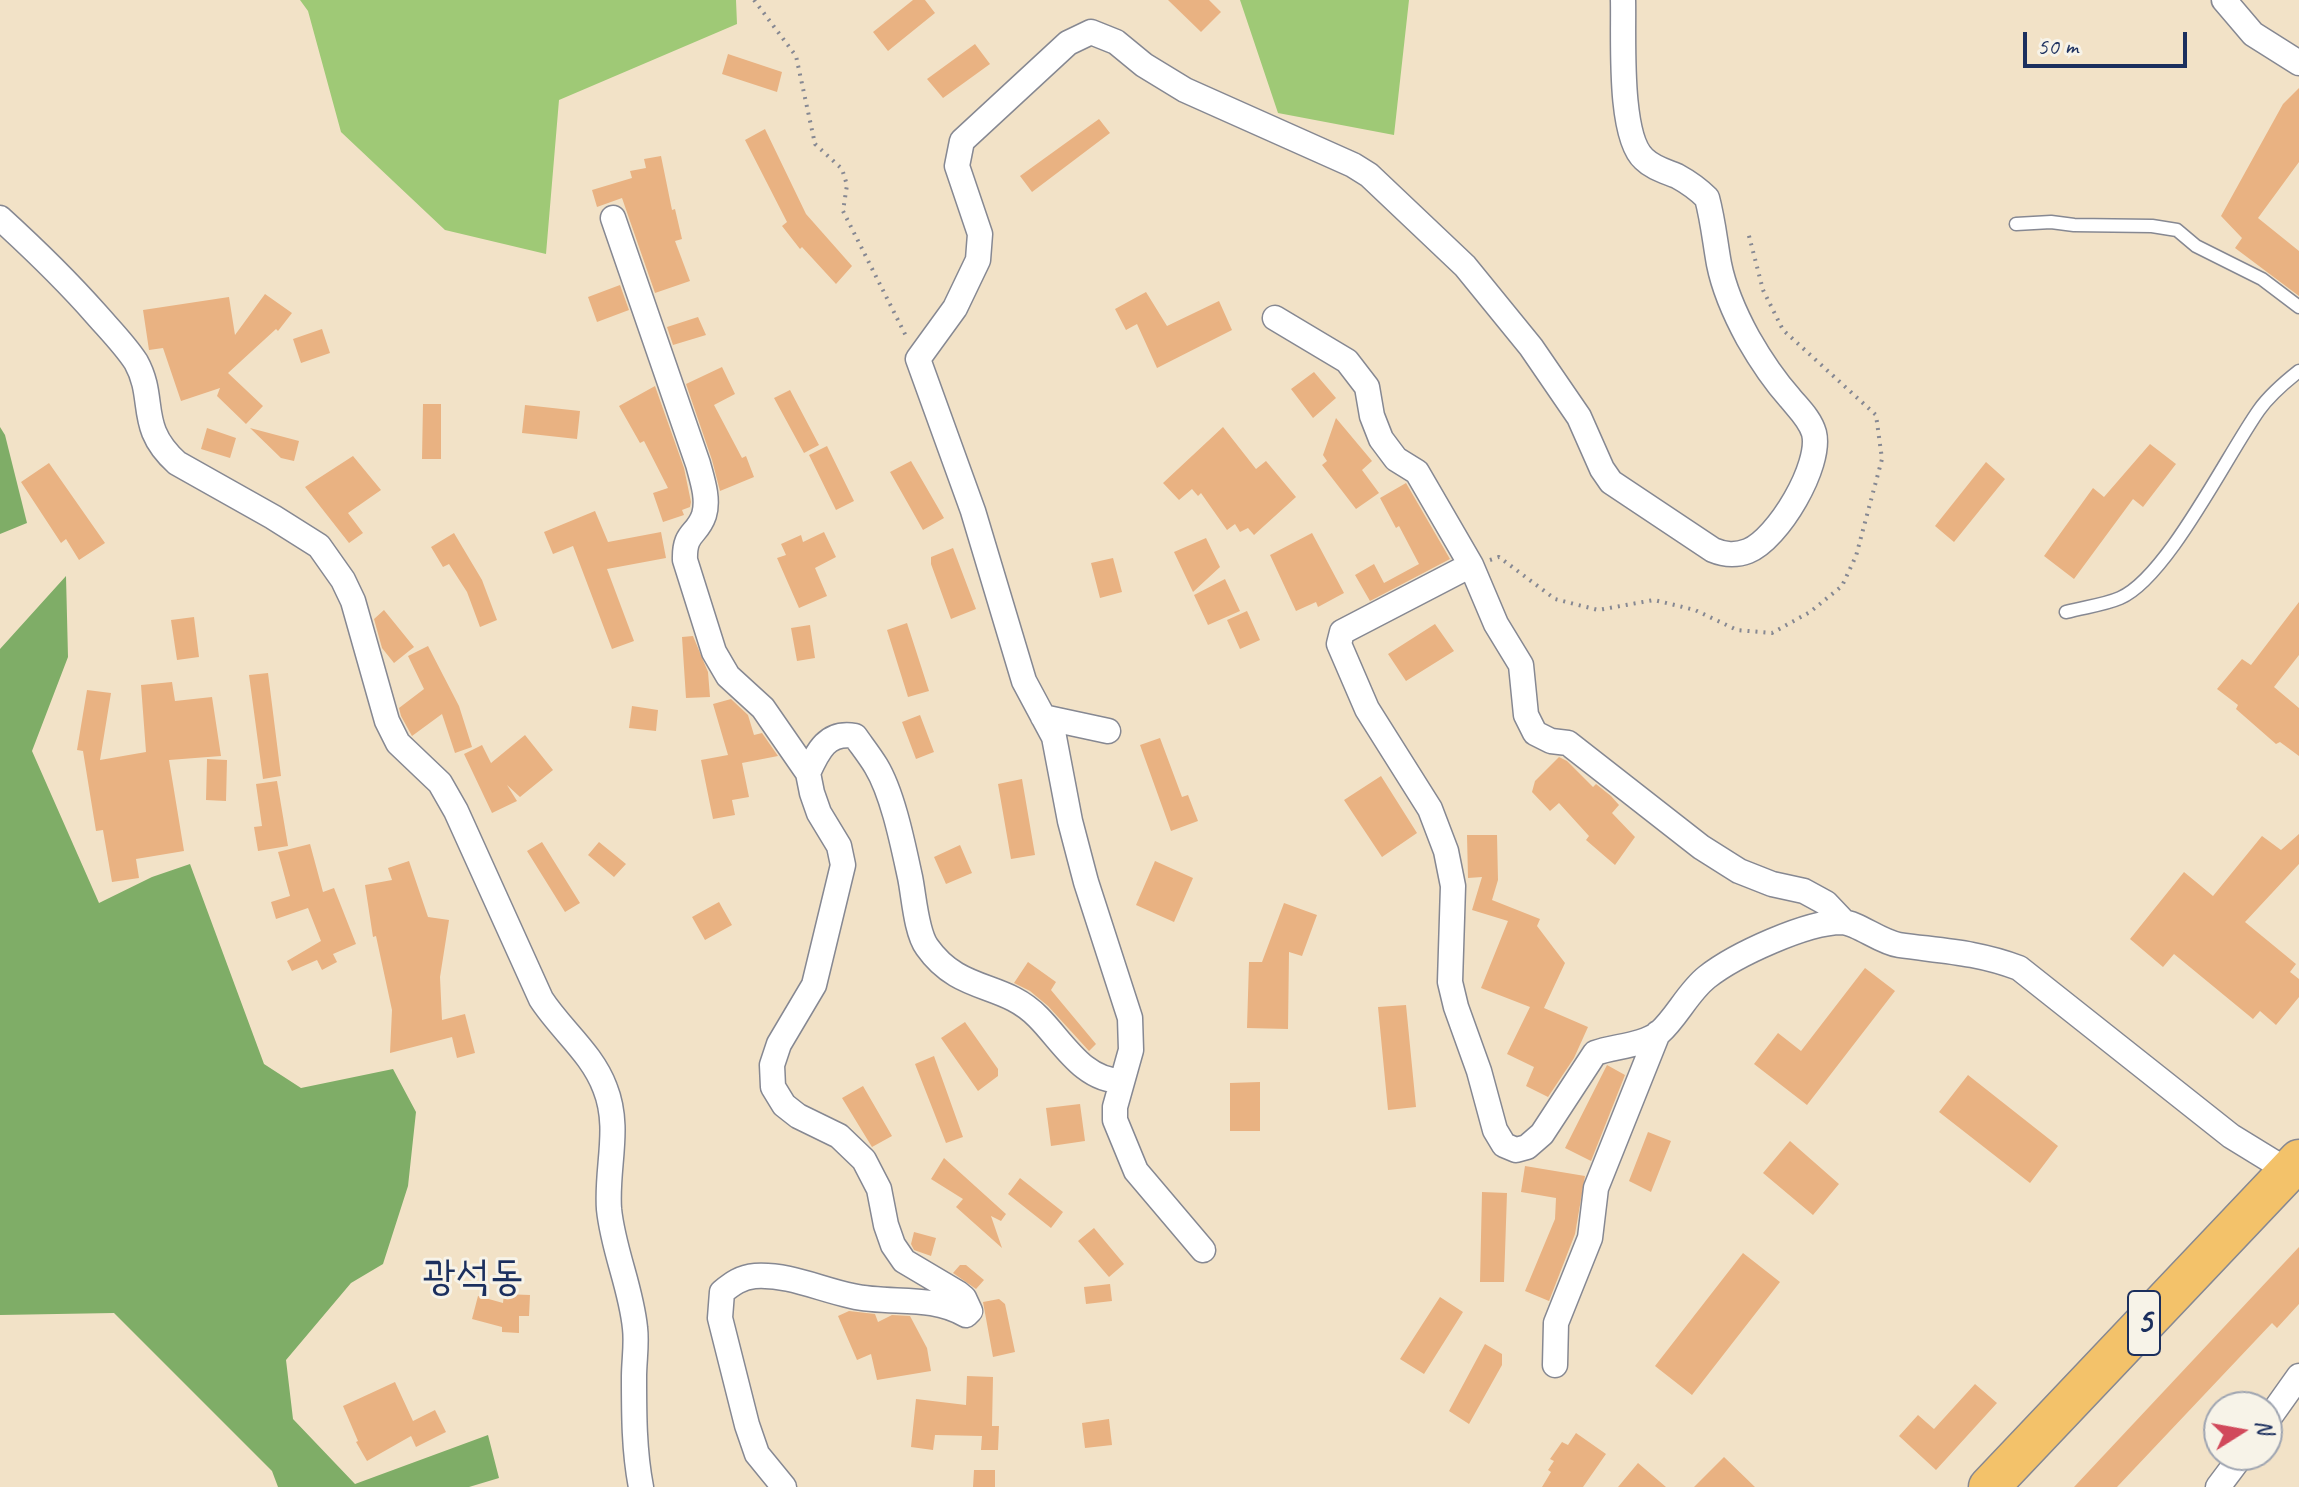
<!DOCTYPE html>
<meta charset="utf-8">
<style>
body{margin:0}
#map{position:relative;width:2299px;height:1487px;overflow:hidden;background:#f2e2c7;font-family:Caveat,sans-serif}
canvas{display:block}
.north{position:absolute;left:2203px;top:1391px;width:80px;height:80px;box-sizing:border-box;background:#f7f3e8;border:2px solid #9fa5b1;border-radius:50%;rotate:79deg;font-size:22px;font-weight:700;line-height:32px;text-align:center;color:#1b2f5e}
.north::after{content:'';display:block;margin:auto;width:28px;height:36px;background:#d1495b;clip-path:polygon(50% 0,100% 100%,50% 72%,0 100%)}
.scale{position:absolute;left:2023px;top:32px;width:164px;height:36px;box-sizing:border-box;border:4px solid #1b2f5e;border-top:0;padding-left:10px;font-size:24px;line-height:28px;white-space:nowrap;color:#1b2f5e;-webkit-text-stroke:6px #f7f3e8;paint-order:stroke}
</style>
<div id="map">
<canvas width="2299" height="1487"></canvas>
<div class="north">N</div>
<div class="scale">50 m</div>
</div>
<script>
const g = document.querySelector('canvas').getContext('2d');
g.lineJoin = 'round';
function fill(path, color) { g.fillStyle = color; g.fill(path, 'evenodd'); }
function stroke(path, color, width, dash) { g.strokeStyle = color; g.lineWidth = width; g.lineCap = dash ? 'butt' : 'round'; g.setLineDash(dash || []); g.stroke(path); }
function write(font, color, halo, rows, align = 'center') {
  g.font = font + ' Caveat,"Poor Story",sans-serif'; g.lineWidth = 6; g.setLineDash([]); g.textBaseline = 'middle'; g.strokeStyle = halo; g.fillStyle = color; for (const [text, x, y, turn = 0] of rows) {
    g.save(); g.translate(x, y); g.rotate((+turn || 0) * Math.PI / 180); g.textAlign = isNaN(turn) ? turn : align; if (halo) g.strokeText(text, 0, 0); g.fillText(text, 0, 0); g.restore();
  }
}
const green = new Path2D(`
 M300 0H736L737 24 559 100 546 254 445 230 341 132 308 11Z
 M1240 0H1409L1394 135 1278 113Z`);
const forest = new Path2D(`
 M0 427 5 435 27 523 0 534Z
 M66 576 68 657 32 751 99 903 152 877 190 864 264 1064 301 1088 393 1069 416 1112 408 1186 383 1264 351 1283 286 1360 293 1419 355 1484 488 1435 499 1478 469 1487H278L272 1471 114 1313 0 1315V649Z`);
const building = new Path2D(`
 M913 0H925L935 13 888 51 873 32Z
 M1168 0H1209L1221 12 1201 32Z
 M975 44 990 64 943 98 927 79Z
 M728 54 782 72 777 92 722 74Z
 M2299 88V162L2258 218 2299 251V296L2235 248 2242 238 2221 216 2283 104Z
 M1099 119 1110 133 1032 192 1020 176Z
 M765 129 806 214 852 266 836 284 802 247 800 249 782 226 787 222 745 140Z
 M661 156 672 210 675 209 682 239 675 241 690 281 655 293 622 198 597 207 592 190 632 178 630 171 646 168 644 159Z
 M620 285 629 310 597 322 588 297Z
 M1146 292 1167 326 1219 301 1232 330 1157 368 1137 324 1126 330 1115 309Z
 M265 294 292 313 278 331 276 329 228 373 263 406 246 424 217 396 220 388 181 401 163 348 149 350 143 310 229 297 235 335Z
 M698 317 706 335 673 345 667 327Z
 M322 329 330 353 301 363 293 339Z
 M722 367 735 394 714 405 742 458 746 456 754 477 720 491 712 460 686 384Z
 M1314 372 1336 398 1313 418 1291 389Z
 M655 386 684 468 691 502 690 507 682 510 684 515 663 522 653 493 668 488 644 441 640 443 619 406Z
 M790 390 819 445 804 453 774 398Z
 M423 404H441V459H422Z
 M525 405 580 411 577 439 522 433Z
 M1336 418 1372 461 1362 470 1379 493 1356 509 1322 465 1327 461 1323 455Z
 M1223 427 1256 469 1266 461 1296 497 1254 535 1248 528 1240 532 1235 524 1227 530 1201 493 1198 496 1192 489 1179 500 1163 483Z
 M207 428 236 438 230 458 201 449Z
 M250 428 299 441 294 461 281 458Z
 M2150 444 2176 464 2143 507 2133 499 2074 579 2044 556 2093 488 2104 497Z
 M827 446 854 501 836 510 809 455Z
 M353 456 381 490 348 513 363 533 349 543 305 487Z
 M911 461 944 518 923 530 890 472Z
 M1986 462 2005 479 1954 542 1935 526Z
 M49 463 105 543 79 560 66 539 61 543 21 482Z
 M1406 483 1450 559 1370 601 1355 575 1374 564 1384 583 1419 564 1399 526 1396 528 1380 498Z
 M595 511 608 542 661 532 666 558 607 569 634 641 612 649 573 546 553 554 544 532Z
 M824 532 836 557 815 568 827 596 799 608 777 558 786 555 781 544 801 535 803 542Z
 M454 533 482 580 497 620 480 627 467 592 449 564 443 567 431 547Z
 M1312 533 1344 593 1318 607 1316 602 1296 611 1270 555Z
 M1206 538 1220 567 1193 592 1174 552Z
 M953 548 976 609 951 619 931 564V557Z
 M1113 558 1122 592 1100 598 1091 563Z
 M1225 579 1240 611 1208 625 1194 595Z
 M2299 602V655L2274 687 2299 708V756L2280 742 2276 744 2236 709 2238 705 2217 689 2242 659 2251 665Z
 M384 610 414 647 394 663 382 648 374 619Z
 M1247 611 1260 640 1240 649 1227 620Z
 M194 617 199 657 177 660 171 620Z
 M907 623 929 691 908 697 887 630Z
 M1435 624 1454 651 1406 681 1388 654Z
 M810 625 815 658 797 661 791 628Z
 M693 636 708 672 710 697 686 698 682 637Z
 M428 646 459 706 472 747 455 753 442 714 412 736 401 716 399 708 424 689 408 656Z
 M268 673 281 776 263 779 249 675Z
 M172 682 175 701 212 697 221 756 169 760 184 851 136 859 139 878 112 882 103 830 96 831 83 751 77 750 87 690 111 693 100 760 146 752 141 685Z
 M731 699 748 715 754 735 762 733 778 756 742 763 749 797 732 800 735 815 713 819 701 760 728 755 713 704Z
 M632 706 658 710 656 731 629 728Z
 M920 715 934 752 916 759 902 722Z
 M525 735 553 770 520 797 507 785 517 801 492 813 464 754 482 745 491 763Z
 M1160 738 1182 797 1188 795 1198 821 1171 831 1140 745Z
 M1559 757 1567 761 1593 787 1596 784 1611 796 1619 805 1612 813 1635 837 1615 865 1586 840 1589 836 1559 803 1550 811 1532 792 1535 781Z
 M207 759 227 760 226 801 206 800Z
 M1381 776 1417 833 1382 857 1344 800Z
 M1022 779 1035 855 1011 859 998 784Z
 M277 781 288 846 258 851 254 827 262 826 256 784Z
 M2299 834V864L2245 922 2296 964 2290 972 2299 979V997L2276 1025 2260 1011 2253 1019 2174 954 2163 967 2130 939 2184 872 2213 896 2262 836 2281 850Z
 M1467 835H1497L1498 880 1492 900 1540 919 1537 926 1565 963 1544 1008 1588 1027 1574 1058 1548 1097 1526 1086 1534 1067 1507 1054 1530 1007 1481 988 1508 921 1472 910 1482 877 1468 878Z
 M542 842 580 903 565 912 527 851Z
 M599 842 626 864 614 877 588 855Z
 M310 844 323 892 334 888 356 944 333 954 337 962 322 970 317 960 292 971 287 961 321 941 308 908 276 919 271 902 290 896 278 852Z
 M960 845 972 873 946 884 934 857Z
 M409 861 428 917 449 920 440 977 442 1020 465 1014 475 1053 457 1058 452 1037 390 1053 392 1010 376 936 373 937 365 885 392 880 388 868Z
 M1155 861 1193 878 1174 922 1136 905Z
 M719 902 732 925 705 940 692 917Z
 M1284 903 1317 915 1302 956 1289 952 1288 1029 1247 1028 1249 962H1262Z
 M1028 962 1056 982 1051 990 1096 1044 1089 1051 1048 1006 1030 991 1014 983Z
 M1865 968 1895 991 1807 1105 1754 1064 1778 1033 1801 1051Z
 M1406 1005 1416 1107 1388 1110 1378 1007Z
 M965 1022 998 1069V1076L978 1091 941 1038Z
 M934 1056 963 1137 946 1143 915 1064Z
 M1607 1065 1625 1075 1591 1161 1565 1148Z
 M1968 1075 2058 1146 2030 1183 1939 1112Z
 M1260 1082V1131H1230V1083Z
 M863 1086 892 1136 872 1147 842 1098Z
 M1080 1104 1085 1141 1051 1146 1046 1108Z
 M1648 1132 1671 1141 1651 1192 1629 1181Z
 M1790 1141 1839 1184 1813 1215 1763 1173Z
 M944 1158 1006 1214 1001 1221 991 1216 1002 1248 956 1207 963 1199 931 1179Z
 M1525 1166 1585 1176 1575 1234 1549 1301 1525 1291 1555 1219 1556 1198 1521 1192Z
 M1020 1178 1063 1212 1051 1228 1008 1194Z
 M1482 1192 1507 1193 1504 1282H1480Z
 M1094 1228 1124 1264 1109 1277 1078 1241Z
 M914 1232 936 1238 931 1256 914 1250 911 1244Z
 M2299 1247V1304L2277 1328 2272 1323 2117 1487H2074Z
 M1743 1253 1780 1282 1692 1395 1655 1366Z
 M960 1265H966L984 1280 976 1289 953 1273Z
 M1110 1284 1112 1301 1086 1304 1084 1287Z
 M504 1294 530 1295 529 1316H519V1333L502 1332V1327L472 1319 478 1296 503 1303Z
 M1440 1297 1463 1312 1424 1374 1400 1359Z
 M999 1299 1005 1304 1015 1352 993 1357 983 1302Z
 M849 1311 875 1314 878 1322 892 1315 910 1316 927 1348 931 1371 877 1380 871 1354 857 1360 838 1316Z
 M1485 1344 1502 1354V1365L1469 1424 1449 1411Z
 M967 1376 993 1377 992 1426H999L998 1450H981L982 1436 935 1435 933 1450 911 1447 916 1399 966 1405Z
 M395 1382 413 1421 435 1410 446 1432 416 1447 411 1436 367 1461 356 1442 358 1441 343 1406Z
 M1975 1384 1997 1403 1936 1470 1899 1436 1918 1415 1934 1429Z
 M1109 1419 1112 1445 1085 1448 1082 1423Z
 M1576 1433 1606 1454 1583 1487H1542L1551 1472 1548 1470 1554 1461 1550 1459 1562 1442 1568 1445Z
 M1724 1457 1755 1487H1694Z
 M1638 1463 1666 1487H1618Z
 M974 1470H995V1487H973Z`);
const path = new Path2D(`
 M754 0 796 56 815 144 842 169 847 185 843 211 906 336
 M1490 560 1499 557 1555 599 1598 610 1654 600 1695 610 1737 630 1772 633 1810 612 1842 586 1856 556 1882 459 1876 415 1783 330 1763 290 1748 232`);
const service = new Path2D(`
 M2016 224 2051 222 2074 225 2152 226 2177 230 2196 246 2262 279 2299 307
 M2066 612C2084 607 2104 605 2120 598 2167 578 2227 455 2259 410 2269 396 2285 382 2299 371`);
const minor = new Path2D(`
 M2224 0 2253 34 2299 63
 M0 218C34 249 66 280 96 314 110 330 125 345 136 362 157 400 136 426 177 463L273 517 319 546 343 580 353 601 387 721 398 743 440 783 456 811 541 999C561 1030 592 1053 605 1088 621 1128 606 1167 609 1209 613 1250 631 1287 635 1328 637 1344 634 1361 634 1377 634 1414 634 1451 641 1487
 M613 218 698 464C702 479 709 499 704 515 697 536 684 531 685 560L714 652 728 676 763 708 808 773 812 793 819 813 839 846 843 865 814 985 779 1044 772 1065 773 1087 784 1105 798 1116 839 1136 864 1160 879 1189 886 1225 893 1245 904 1261 958 1293 964 1298 970 1311 966 1315C930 1294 891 1305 852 1296 819 1289 789 1274 755 1276 741 1277 732 1284 722 1292L720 1318 747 1425 757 1454 784 1487
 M1275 318 1347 361 1367 387 1372 416 1381 439 1396 459 1417 472 1471 565
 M1043 717 1108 731
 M808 773C818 751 827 731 855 736 862 746 870 756 876 766 893 794 903 845 910 877 914 896 916 932 927 947 960 994 1003 981 1038 1017 1063 1042 1083 1081 1122 1081
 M1844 922 1826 903 1804 891 1772 884 1739 871 1701 847 1568 743 1551 741 1535 733 1526 715 1521 665 1496 624 1471 565 1342 632 1339 644 1367 709 1430 809 1446 851 1453 886 1450 982 1456 1007 1479 1071 1495 1130 1504 1145 1516 1150 1527 1147 1542 1134 1595 1053C1614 1046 1642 1046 1659 1033 1677 1017 1688 992 1707 977 1735 955 1806 922 1842 922 1858 923 1880 942 1899 945 1942 951 1977 952 2019 968L2231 1136 2288 1171
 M1203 1250 1136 1171 1115 1120V1107L1131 1050 1130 1018 1086 882 1070 821 1054 737 1024 681 973 511 918 359 955 308 978 260 980 234 957 166 962 141 1068 43 1091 32 1116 42 1144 65 1185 90 1353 165 1369 175 1465 266 1531 347 1579 417 1602 469 1611 482 1713 550C1725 555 1735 556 1748 551 1778 539 1822 465 1814 433 1810 419 1799 409 1790 398 1774 380 1760 359 1748 338 1736 316 1724 289 1719 264 1715 242 1713 220 1707 198 1698 189 1688 182 1677 176 1665 171 1653 168 1644 159 1618 136 1624 35 1623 0
 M1555 1365 1556 1323 1590 1238 1596 1188 1658 1033
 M2267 1421 2299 1376
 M2218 1487 2242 1455`);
const trunk = new Path2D(`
 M1989 1487 2299 1160`);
const shields = [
 [2144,1323,32]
];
const shieldNames = [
 ["5",2144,1323]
];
const quarterNames = [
 ["광석동",473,1278]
];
fill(green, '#9fc976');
fill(forest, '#7fad67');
fill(building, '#e9b282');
stroke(service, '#868892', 15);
stroke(minor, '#868892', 27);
stroke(trunk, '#868892', 43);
stroke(path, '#868892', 4, [2, 6]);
stroke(service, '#fff', 12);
stroke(minor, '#fff', 24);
stroke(trunk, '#f3c26a', 40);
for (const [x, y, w] of shields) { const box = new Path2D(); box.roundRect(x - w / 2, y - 32, w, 64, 6); g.fillStyle = '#f7f3e8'; g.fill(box); stroke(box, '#1b2f5e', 2); }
write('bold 36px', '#1b2f5e', null, shieldNames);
write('42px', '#1b2f5e', '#f7f3e8', quarterNames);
</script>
